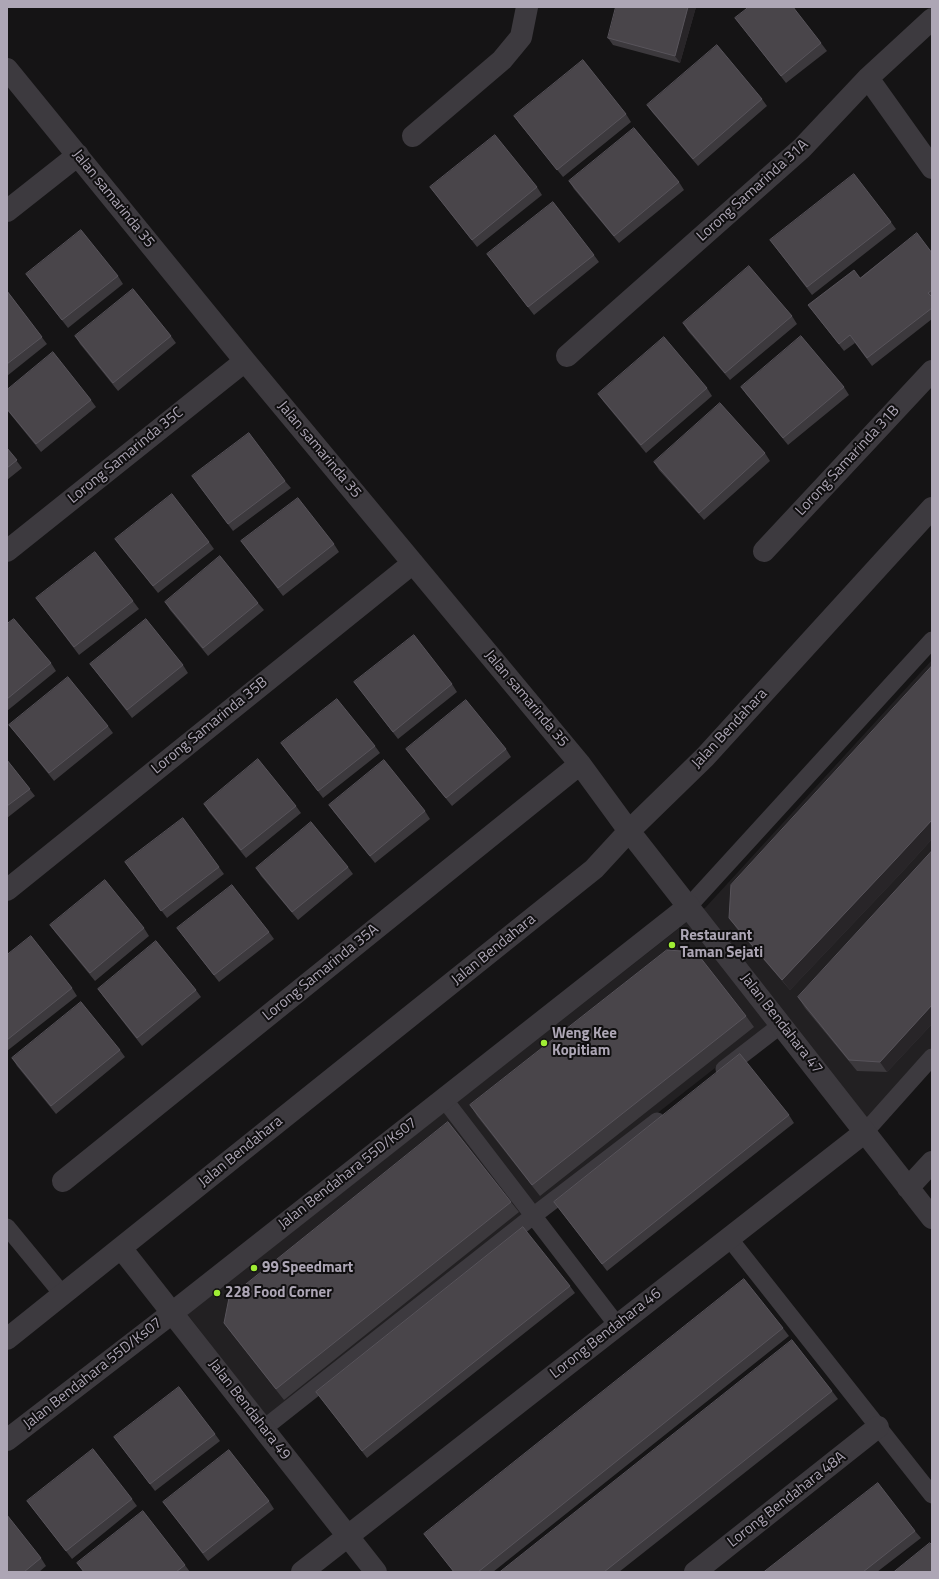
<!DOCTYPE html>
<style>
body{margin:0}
#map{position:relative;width:939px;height:1579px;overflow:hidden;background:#151415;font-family:"Titillium Web",sans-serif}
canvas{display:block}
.frame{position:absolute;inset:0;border:8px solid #ada6b5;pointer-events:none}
</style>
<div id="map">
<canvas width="939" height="1579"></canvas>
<div class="frame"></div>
</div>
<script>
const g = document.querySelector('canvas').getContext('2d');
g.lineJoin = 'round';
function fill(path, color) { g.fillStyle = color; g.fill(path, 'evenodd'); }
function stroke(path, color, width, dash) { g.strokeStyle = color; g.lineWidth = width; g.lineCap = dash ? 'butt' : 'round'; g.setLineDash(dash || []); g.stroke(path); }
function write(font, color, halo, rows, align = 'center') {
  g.font = font + ' "Titillium Web",sans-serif'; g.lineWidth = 4; g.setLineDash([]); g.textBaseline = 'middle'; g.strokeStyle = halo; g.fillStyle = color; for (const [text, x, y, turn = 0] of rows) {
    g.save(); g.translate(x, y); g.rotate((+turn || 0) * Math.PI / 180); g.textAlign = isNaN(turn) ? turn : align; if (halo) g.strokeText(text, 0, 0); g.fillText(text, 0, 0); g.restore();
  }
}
const built = new Path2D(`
 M932 660V1048L867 1118 784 1014 268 1418 187 1314 706 907Z`);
const service = new Path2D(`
 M689 906 932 640
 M724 1069 781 1025
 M444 1099 617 1325
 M865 1132 932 1057
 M7 1227 63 1295
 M729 1238 932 1495
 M263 1429 533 1216 657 1121`);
const minor = new Path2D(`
 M7 69 245 361 580 764 629 831 932 1218
 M868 78 932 168
 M413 136 502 60 521 37 527 7
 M7 211 78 155
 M567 356 802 148 868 78 932 19
 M7 551 245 361
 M764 551 932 371
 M7 890 413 563
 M63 1181 580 764
 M908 1188 932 1162
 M121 1248 376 1572
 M7 1339 594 869 629 831 705 757 932 508
 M7 1440 172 1313 689 906
 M302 1572 865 1132
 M695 1572 878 1427`);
const wall = new Path2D(`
 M696 7 680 63 613 45 608 38Z
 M735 18 821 43 827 51 786 83Z
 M762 99 767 106 698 166 652 112 647 105Z
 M626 114 631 122 563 177 519 123 514 116Z
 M569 181 679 182 684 190 619 243 574 189Z
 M430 187H537L542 195 477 247Z
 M891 222 896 229 812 295 770 240Z
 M932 253V319L872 366 855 343 844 351 808 305 860 278Z
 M487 254 594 255 599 262 534 315Z
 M26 274 118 276 123 284 68 328Z
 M7 291 47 344 7 376Z
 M792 316 797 324 730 380 688 331 683 323Z
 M75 336H171L176 343 118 391 80 344Z
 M741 387H844L849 395 788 445 746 394Z
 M707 388 712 396 646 453 603 401 598 394Z
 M7 390 91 400 96 407 41 452 7 410Z
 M7 448 22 468 7 480Z
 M765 453 770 461 704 520 659 470 654 462Z
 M285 481 291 488 233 531 197 483Z
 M115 539 209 542 214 549 158 593 120 546Z
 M241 541 334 544 339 552 283 596Z
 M36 598 133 601 139 609 79 655Z
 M165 602 258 603 264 610 208 656 170 610Z
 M7 624 51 663 56 671 7 711Z
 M90 664 183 665 188 673 132 718Z
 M932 666V839L903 871 790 990 737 929 729 918Z
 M354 682 452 684 457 692 398 739Z
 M9 725 108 726 113 733 54 781 15 732Z
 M281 743 375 746 380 753 323 798Z
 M406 749H506L511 757 452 806 411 756Z
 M7 760 35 796 7 818Z
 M204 804 296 806 301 813 246 858 209 812Z
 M329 805 425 811 430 819 375 863 334 812Z
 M932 851V1024L887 1072 857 1071 805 1008 798 997Z
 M125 862 219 867 224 874 167 918Z
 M348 867 353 874 298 920 261 876 256 868Z
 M50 925 144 928 149 936 95 981 55 932Z
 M177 928 269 932 274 939 219 982Z
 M7 955 72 988 77 996 7 1051Z
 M98 989 196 990 201 997 142 1046 103 996Z
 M746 1016 754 1027 540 1196 477 1116 470 1105Z
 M120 1050 125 1057 56 1114 17 1066 12 1058Z
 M789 1115 794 1123 607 1271 554 1202Z
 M511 1202 519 1212 284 1400 232 1334 224 1323Z
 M570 1286 575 1293 367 1458 316 1392Z
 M783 1328 789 1336 493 1572H454L424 1534Z
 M832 1391 838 1399 619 1572H500Z
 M215 1434 220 1441 155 1491 114 1437Z
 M132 1499 137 1506 72 1559 27 1501Z
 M269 1501 274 1509 208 1561 163 1502Z
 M915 1531 921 1538 877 1572H764Z
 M41 1558 46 1566 39 1572H7Z
 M77 1563 185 1565 190 1572H84Z`);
const shadedWall = new Path2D(`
 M688 7H696L680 63 675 56Z
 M932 820V839L903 871 790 990 782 980Z
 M932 1005V1024L887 1072 880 1062Z`);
const building = new Path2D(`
 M616 7H688L675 56 608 38Z
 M749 7H793L821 43 781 76 735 18Z
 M717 45 762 99 693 159 647 105Z
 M583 60 626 114 557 170 514 116Z
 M634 128 679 182 614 236 569 181Z
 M495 135 537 187 472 240 430 187Z
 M854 174 891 222 807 287 770 240Z
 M553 202 594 255 528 307 487 254Z
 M81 230 118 276 62 320 26 274Z
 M917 233 932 253V290L928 293 932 297V308L867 358 850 335 839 344 808 305 854 270 860 278Z
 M749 266 792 316 725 373 683 323Z
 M133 289 171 336 113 383 75 336Z
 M7 291 42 337 7 364Z
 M801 336 844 387 783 438 741 387Z
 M664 337 707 388 641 445 598 394Z
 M53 352 91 400 36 444 7 409V390Z
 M720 403 765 453 699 513 654 462Z
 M249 433 285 481 228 524 192 476Z
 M7 448 17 460 7 468Z
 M172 494 209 542 153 586 115 539Z
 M298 498 334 544 278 588 241 541Z
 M95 552 133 601 74 647 36 598Z
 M220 556 258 603 203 648 165 602Z
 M14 619 51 663 7 699V624Z
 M146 619 183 665 127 710 90 664Z
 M414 635 452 684 393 732 354 682Z
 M932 666V820L895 860 782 980 729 918 731 885Z
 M68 677 108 726 49 773 9 725Z
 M337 699 375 746 318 791 281 743Z
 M466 700 506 749 446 798 406 749Z
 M258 759 296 806 241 850 204 804Z
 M7 760 30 789 7 806Z
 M384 760 425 811 370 856 329 805Z
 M183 818 219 867 161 911 125 862Z
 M311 822 348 867 292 912 256 868Z
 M932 851V1005L880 1062 849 1060 798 997Z
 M105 880 144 928 90 973 50 925Z
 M232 885 269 932 214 975 177 928Z
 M31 936 72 988 7 1040V955Z
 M156 941 196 990 137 1038 98 989Z
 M667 950 696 952 746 1016 532 1185 470 1105Z
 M81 1002 120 1050 51 1106 12 1058Z
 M740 1054 789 1115 602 1264 554 1202Z
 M448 1122 511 1202 276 1389 224 1323 229 1298Z
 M523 1227 570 1286 362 1451 316 1392Z
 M744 1279 783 1328 478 1572H454L424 1534Z
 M792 1340 832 1391 604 1572H500Z
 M179 1387 215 1434 150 1484 114 1437Z
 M93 1449 132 1499 66 1551 27 1501Z
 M229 1450 269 1501 203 1553 163 1502Z
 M878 1483 915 1531 863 1572H764Z
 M143 1511 185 1565 176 1572H84L77 1563Z
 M7 1515 41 1558 24 1572H7Z
 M930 1543 932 1545V1572H894Z`);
const markers = [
 [672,945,4,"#9fed34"],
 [544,1043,4,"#9fed34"],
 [254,1268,4,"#9fed34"],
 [217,1293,4,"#9fed34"]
];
const streetNames = [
 ["Lorong Samarinda 31A",753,191,-42],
 ["Jalan samarinda 35",113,199,51],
 ["Jalan samarinda 35",319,450,50],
 ["Lorong Samarinda 35C",126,456,-39],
 ["Lorong Samarinda 31B",848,461,-47],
 ["Jalan samarinda 35",526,699,50],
 ["Lorong Samarinda 35B",210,726,-39],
 ["Jalan Bendahara",730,729,-47],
 ["Jalan Bendahara",494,950,-39],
 ["Lorong Samarinda 35A",321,973,-39],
 ["Jalan Bendahara 47",781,1024,52],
 ["Jalan Bendahara",241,1152,-39],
 ["Jalan Bendahara 55D/Ks07",348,1174,-38],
 ["Lorong Bendahara 46",606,1334,-38],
 ["Jalan Bendahara 55D/Ks07",93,1374,-38],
 ["Jalan Bendahara 49",249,1410,52],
 ["Lorong Bendahara 48A",787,1500,-38]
];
const poiNames = [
 ["Restaurant",680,936],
 ["Taman Sejati",680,953],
 ["Weng Kee",552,1034],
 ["Kopitiam",552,1051],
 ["99 Speedmart",262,1268],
 ["228 Food Corner",225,1293]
];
fill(built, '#222022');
stroke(service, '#3d3a3f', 17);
stroke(minor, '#3d3a3f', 22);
fill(wall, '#3c393d');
fill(shadedWall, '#282528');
fill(building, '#49454a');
stroke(building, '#58545b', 1);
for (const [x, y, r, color] of markers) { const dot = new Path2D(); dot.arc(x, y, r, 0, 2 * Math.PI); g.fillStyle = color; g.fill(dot); stroke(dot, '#100f10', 1.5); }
write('15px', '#ada6b5', '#100f10', streetNames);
write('bold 15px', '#ada6b5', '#100f10', poiNames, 'left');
</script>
